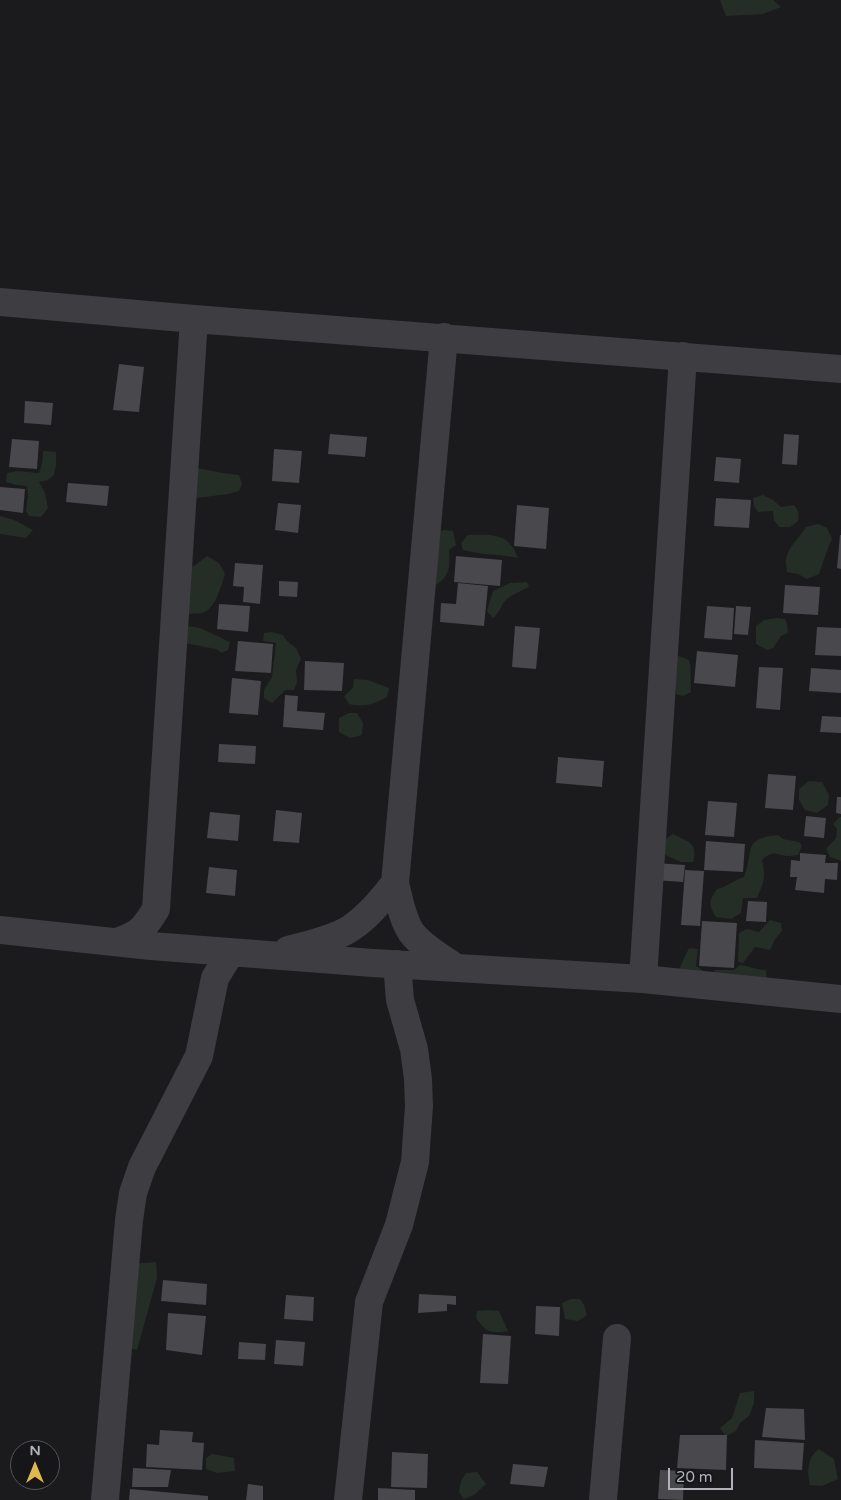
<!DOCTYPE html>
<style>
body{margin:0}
#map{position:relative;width:841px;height:1500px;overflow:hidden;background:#1b1b1d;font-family:"Varela Round",sans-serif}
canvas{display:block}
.north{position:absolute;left:10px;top:1440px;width:50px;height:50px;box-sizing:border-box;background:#161618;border:1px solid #535459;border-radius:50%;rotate:0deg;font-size:14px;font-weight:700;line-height:20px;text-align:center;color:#afb2bb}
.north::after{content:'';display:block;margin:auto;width:18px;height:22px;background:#dfb852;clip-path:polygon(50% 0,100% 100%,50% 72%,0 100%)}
.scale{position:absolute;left:668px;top:1468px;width:65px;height:22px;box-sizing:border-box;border:2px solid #afb2bb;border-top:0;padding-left:6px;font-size:15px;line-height:18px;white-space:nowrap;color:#afb2bb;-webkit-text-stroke:4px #161618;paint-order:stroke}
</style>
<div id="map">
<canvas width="841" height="1500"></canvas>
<div class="north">N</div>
<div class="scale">20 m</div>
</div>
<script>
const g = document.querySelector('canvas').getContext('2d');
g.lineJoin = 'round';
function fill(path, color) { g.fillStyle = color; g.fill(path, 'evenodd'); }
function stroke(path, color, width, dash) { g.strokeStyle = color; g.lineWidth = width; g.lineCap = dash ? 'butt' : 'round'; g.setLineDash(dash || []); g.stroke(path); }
const green = new Path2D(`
 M720 0H773L781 7 763 14 726 16Z
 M43 451 56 452V465L54 475 48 480 39 482 45 493 48 508 41 517 29 516 26 511 28 495 27 486 16 485 6 482 7 473 17 471 39 473 42 464Z
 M195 468C210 470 224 474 239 475L242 484 239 491 228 494 197 498 187 488Z
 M763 495 773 500 781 507 794 505C799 510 799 515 798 521L790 527H779L774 520 773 511 758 512 754 506 753 498Z
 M0 516 14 520 33 530 26 538 0 534Z
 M818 524 827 528 832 539 828 548 819 574 807 579 798 574 787 572C787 568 785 563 786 559 788 547 800 537 806 527Z
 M444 530 453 531 456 545 449 550C450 567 450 577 434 586L428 534Z
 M468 535C480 535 502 533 510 544 514 548 516 553 518 558 500 554 481 555 463 550L461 543Z
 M207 556 219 563 225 574C221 586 216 609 202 613 199 614 193 613 189 614L186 565 194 566Z
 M527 582 529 587C521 591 510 595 504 602 500 608 499 613 493 618L487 611 493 591 510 583Z
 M776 618 785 619 787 624 788 633 781 636 773 648 767 650 756 644V626L764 620Z
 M188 626 200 628 230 642 228 650 222 653 216 649 184 643 178 627Z
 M272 632 283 635 287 641 296 648 301 659 296 670 297 682 294 690H285L272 703 264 698V690L272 677 276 643 263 641 264 633Z
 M679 656 689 660C692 670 690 681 691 692L683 696 676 694 674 660Z
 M354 679 368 680 389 688 387 697C374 704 364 708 349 704L344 696 353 688Z
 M349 713H357L363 723 362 735 350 738 339 732V718Z
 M809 781 822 782 829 795 828 805 817 813 805 810 799 800V789Z
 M840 817H841V861L830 857 826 849 836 838 837 829 833 824Z
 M673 834C689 842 698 843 693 862H681L665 855 664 840Z
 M778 835 783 839 799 842 802 846 798 855C796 855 793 856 790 856 777 856 774 848 762 860 766 878 764 882 757 898H743L741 913 731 919 716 917C708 904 709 901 717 889 727 887 734 880 744 877 755 850 741 839 778 835Z
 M770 920 781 923 782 931 775 939 770 950 755 947 743 963 738 962 739 933 747 929 759 932Z
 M689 948 698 949 696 966 705 972 681 976 680 967Z
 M740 965C749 966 757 970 766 970L767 981 716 989 714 970H734Z
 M156 1262 157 1278 137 1350 126 1347 131 1264Z
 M571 1299H580L584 1305 587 1315 578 1321 565 1319 562 1303Z
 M488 1310 499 1311 508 1331C490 1334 486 1332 476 1318L477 1311Z
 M754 1391V1403L749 1416 740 1423 736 1431 726 1436 720 1428 732 1418 740 1393Z
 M819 1449 834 1459 838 1479 822 1486 810 1485C807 1472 807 1457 819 1449Z
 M212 1454 234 1458 235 1471 217 1473 206 1469V1458Z
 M477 1472 486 1484 474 1495 464 1499 459 1492 461 1481 466 1473Z`);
const building = new Path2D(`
 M119 364 144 367 139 412 113 410Z
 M25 401 53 403 51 425 24 423Z
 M330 434 367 437 365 457 328 454Z
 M784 434 799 435 797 465 782 464Z
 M12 439 39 441 37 469 9 467Z
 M274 449 302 451 299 483 272 481Z
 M716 457 741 459 739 483 714 481Z
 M68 483 109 486 107 506 66 502Z
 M0 487 25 489 23 513 0 510Z
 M716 498 751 500 749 528 714 526Z
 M278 503 301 505 298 533 275 530Z
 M517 505 549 508 546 549 514 546Z
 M840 535H841V569L837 568Z
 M456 556 502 560 500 586 454 582Z
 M235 563 263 565 260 604 243 602 244 587 233 586Z
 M279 581 298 582 297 597 279 596Z
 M458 583 488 586 484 626 440 622 441 603 456 604Z
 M785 585 820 587 818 615 783 613Z
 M219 604 250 606 248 632 217 629Z
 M707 606 734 608 732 640 704 638Z
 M736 606 751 607 748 635 734 634Z
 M515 626 540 628 536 669 512 667Z
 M817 627 841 628V656L815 655Z
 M238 641 273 644 271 673 235 671Z
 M697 651 738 655 735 687 694 683Z
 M305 661 344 663 342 691 304 690Z
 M759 667 783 668 780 710 756 708Z
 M811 668 841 670V693L809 691Z
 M232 678 261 681 258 715 229 713Z
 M285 695 298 696 297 711 325 713 323 730 283 727Z
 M822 716 841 717V733L820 732Z
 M219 744 256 746 255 764 218 762Z
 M558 757 604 761 602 787 556 783Z
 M768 774 796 776 793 810 765 808Z
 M837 797H841V814L836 813Z
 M708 801 737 803 734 837 705 835Z
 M276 810 302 813 299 843 273 841Z
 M210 812 240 815 238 841 207 838Z
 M806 816 826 818 824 838 804 836Z
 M706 841 745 844 743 872 704 870Z
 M800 853 826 855 825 863H838L837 880 825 879 824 893 795 890 797 877H790L791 860 800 861Z
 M655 863 685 865 683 882 654 880Z
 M209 867 237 870 235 896 206 893Z
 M685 870 704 871 700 926 681 925Z
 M748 901 767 902 766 922 746 921Z
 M702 921 737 923 734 968 699 966Z
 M163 1280 207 1284 206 1305 161 1301Z
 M419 1294 456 1296V1305L447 1304V1311L418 1313Z
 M286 1295 314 1297 313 1321 284 1319Z
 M536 1306 560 1307 559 1336 535 1334Z
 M168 1313 206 1316 202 1355 166 1350Z
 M483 1334 511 1336 508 1384 480 1383Z
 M276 1340 305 1342 303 1366 274 1364Z
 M239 1342 266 1344 265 1360 238 1359Z
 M766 1408 804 1409 805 1440 762 1437Z
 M160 1430 193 1432 192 1442 204 1443 202 1470 146 1467 147 1444 159 1445Z
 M680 1435H727L726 1470 677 1468Z
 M755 1440 804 1443 802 1470 754 1468Z
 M392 1452 428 1454 427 1488 391 1487Z
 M513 1464 548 1467 544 1487 510 1484Z
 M133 1468 171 1470 168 1487H132Z
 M660 1470 684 1471 683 1500 658 1499Z
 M248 1484 263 1486V1500H246Z
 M378 1488 415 1490V1500H378Z
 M130 1489 208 1496V1500H129Z`);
const minor = new Path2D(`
 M0 302 194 319 841 369
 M395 883C399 899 402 918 411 932 422 947 441 957 455 967
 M0 930 151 946 373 963 643 979 841 999
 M117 942C140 934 143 930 156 909L194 319
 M288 950C307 945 335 939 351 928 369 916 382 899 395 883L444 337
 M643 979 683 356
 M105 1500 129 1220 133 1193 142 1167 199 1056 215 978 231 952
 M348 1500 369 1302 399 1225 415 1162 419 1106 418 1079 414 1049 400 1000 397 964
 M603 1500 617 1338`);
fill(green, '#252d27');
fill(building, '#48484d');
stroke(minor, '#3d3d42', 28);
</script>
